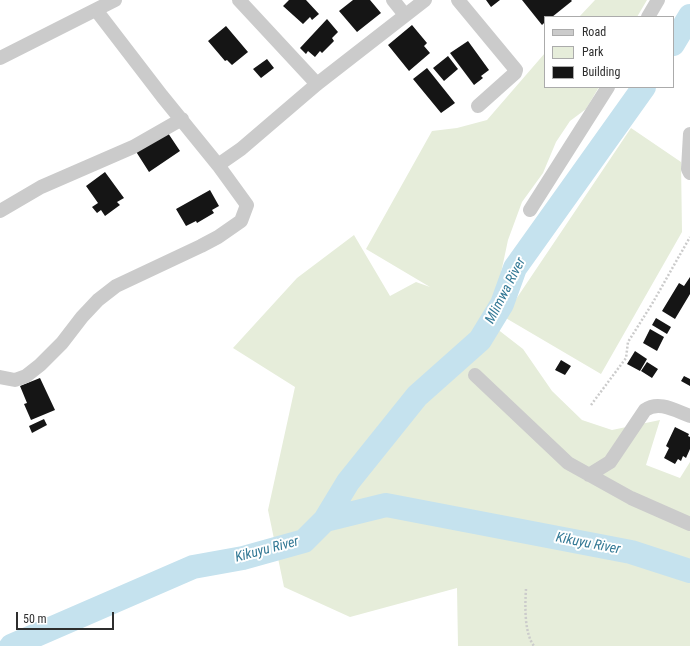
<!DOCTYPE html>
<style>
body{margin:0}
#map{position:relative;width:690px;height:646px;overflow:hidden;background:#fff;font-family:"Roboto Condensed",sans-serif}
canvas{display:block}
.legend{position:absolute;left:544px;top:16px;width:130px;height:72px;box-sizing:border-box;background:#fff;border:1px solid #ababab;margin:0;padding:5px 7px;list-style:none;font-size:12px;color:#2e2e2e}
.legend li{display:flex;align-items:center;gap:8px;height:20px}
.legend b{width:20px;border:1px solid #ababab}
.scale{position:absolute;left:16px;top:612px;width:98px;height:18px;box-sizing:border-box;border:2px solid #2e2e2e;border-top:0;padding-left:5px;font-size:12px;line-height:14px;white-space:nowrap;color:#2e2e2e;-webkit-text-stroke:3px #fff;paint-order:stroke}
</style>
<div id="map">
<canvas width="690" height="646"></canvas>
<ul class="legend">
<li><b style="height:5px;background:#cbcbcb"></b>Road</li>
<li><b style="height:11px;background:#e6edda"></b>Park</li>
<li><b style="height:11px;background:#151515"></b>Building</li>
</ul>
<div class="scale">50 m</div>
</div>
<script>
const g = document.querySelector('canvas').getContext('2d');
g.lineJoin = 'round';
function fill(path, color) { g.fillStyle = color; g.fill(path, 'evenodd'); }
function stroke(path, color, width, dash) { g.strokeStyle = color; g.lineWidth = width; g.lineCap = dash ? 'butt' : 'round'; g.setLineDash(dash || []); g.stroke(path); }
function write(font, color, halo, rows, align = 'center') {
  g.font = font + ' "Roboto Condensed",sans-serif'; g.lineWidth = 4; g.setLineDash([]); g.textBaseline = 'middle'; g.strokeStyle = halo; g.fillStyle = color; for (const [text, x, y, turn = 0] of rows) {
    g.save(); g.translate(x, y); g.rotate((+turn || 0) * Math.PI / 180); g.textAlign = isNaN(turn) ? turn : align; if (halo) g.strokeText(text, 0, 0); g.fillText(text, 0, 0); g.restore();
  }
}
const green = new Path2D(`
 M595 0H647L637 17H579Z
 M545 53V87H599L586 109 570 121 556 142 543 173 522 202 508 240 498 287 483 318 523 349 552 391 582 420 612 430 660 420 646 465 680 478 690 462V646H458L457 588 350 617 284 587 268 510 295 387 233 348 297 278 354 235 390 296 416 282 430 287 366 249 432 131 457 128 487 120Z
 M631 128 681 162 682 232 601 374 504 317Z`);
const river = new Path2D(`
 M673 44 690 16
 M325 520 348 482 417 396 480 340 502 304 515 268 644 87
 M11 646 193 567 243 558 304 541 325 520 386 505 631 552 690 571`);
const building = new Path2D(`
 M289 0H306L319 14 312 20 310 17 303 24 283 6Z
 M353 0H370L381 13 357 32 339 11Z
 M486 0H500L491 7Z
 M522 0H571L572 1 552 17H545V22L542 25Z
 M327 19 338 32 332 38 334 41 322 53 320 51 315 57 308 51 306 54 300 48Z
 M412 25 427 43 424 46 430 53 409 71 388 45Z
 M226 26 248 52 232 65 227 60 225 61 208 41Z
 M468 41 489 70 481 76 483 78 474 85 450 53Z
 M448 56 458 69 444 81 433 68Z
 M267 59 274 68 261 78 253 69Z
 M427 68 455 103 441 113 413 79Z
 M166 130 180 151 149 172 135 150Z
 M105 172 124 198 117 202 120 205 105 216 101 210 97 213 92 207 98 203 86 186Z
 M210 190 219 206 212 210 214 213 197 223 196 221 186 226 176 209Z
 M690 277V294L675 319 662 311 679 283 684 286Z
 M656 318 671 327 667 334 652 325Z
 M650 329 664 337 657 351 643 343Z
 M635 351 647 359 640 371 627 364Z
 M561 360 571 366 565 375 555 370Z
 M647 362 658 369 652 378 641 371Z
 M684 376 690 379V386L681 381Z
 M40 378 55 410 31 420 24 404 27 403 20 386Z
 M44 419 47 425 32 433 29 426Z
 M675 427 689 434 688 436 690 437V449L686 458 683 456 681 461 678 459 675 464 664 458 669 448 666 446Z`);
const path = new Path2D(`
 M591 405 626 358 628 342 652 304 690 237
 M526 589C525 605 524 633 534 646`);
const minor = new Path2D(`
 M239 0 317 84
 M393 0 405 15
 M458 0 516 70 515 73 478 106
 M96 10 162 96 218 165 241 149 317 84 425 0
 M648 17 658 0
 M0 58 115 0
 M690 134 688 169 690 173
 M530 210 608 87
 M0 211 41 187 133 147 182 119
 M475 375 568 463 631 498 690 524
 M0 377 15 380 26 376 40 365 62 343 82 317 98 300 116 286 201 246 218 237 241 221 247 205 218 165
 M589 475 610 462 645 410C659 400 676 411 690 416`);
const waterNames = [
 ["Mlimwa River",506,291,-63],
 ["Kikuyu River",588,544,11],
 ["Kikuyu River",267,550,-15]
];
fill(green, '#e6edda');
stroke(river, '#c5e2ee', 24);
fill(building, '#151515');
stroke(path, '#cbcbcb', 2.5, [2, 2]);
stroke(minor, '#cbcbcb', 14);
write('italic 14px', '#357a96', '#fff', waterNames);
</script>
